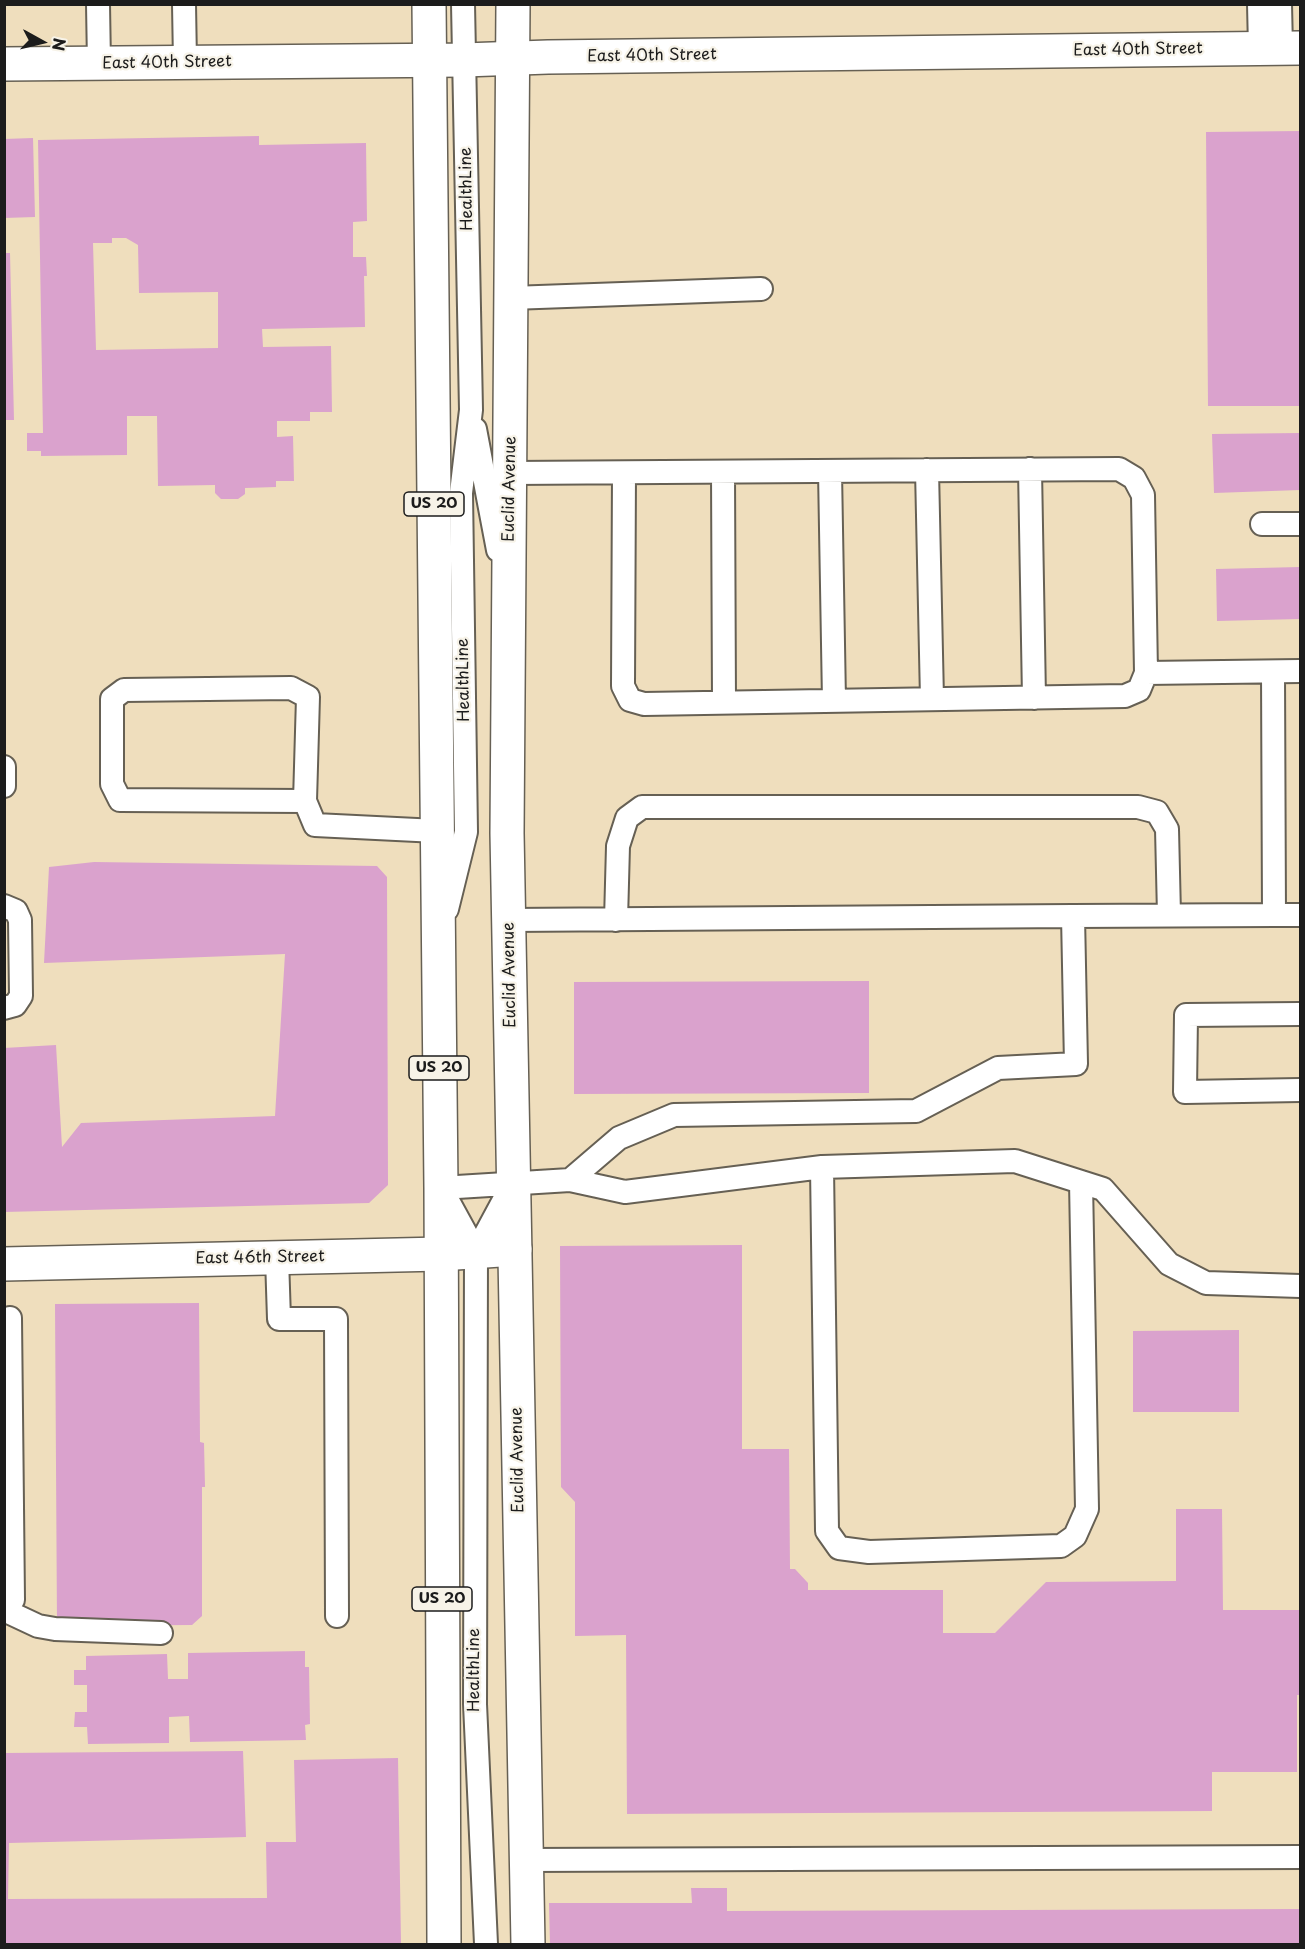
<!DOCTYPE html>
<style>
body{margin:0}
#map{position:relative;width:1305px;height:1949px;overflow:hidden;background:#efdebd;font-family:"Playpen Sans",sans-serif}
canvas{display:block}
.frame{position:absolute;inset:0;border:6px solid #1c1c1c;pointer-events:none}
.north{position:absolute;left:12px;top:12px;width:60px;height:60px;-webkit-text-stroke:4px #f7f3e8;paint-order:stroke;rotate:98deg;font-size:16px;font-weight:700;line-height:24px;text-align:center;color:#1c1c1c}
.north::after{content:'';display:block;margin:auto;width:21px;height:27px;background:#1c1c1c;clip-path:polygon(50% 0,100% 100%,50% 72%,0 100%)}
</style>
<div id="map">
<canvas width="1305" height="1949"></canvas>
<div class="frame"></div>
<div class="north">N</div>
</div>
<script>
const g = document.querySelector('canvas').getContext('2d');
g.lineJoin = 'round';
function fill(path, color) { g.fillStyle = color; g.fill(path, 'evenodd'); }
function stroke(path, color, width, dash) { g.strokeStyle = color; g.lineWidth = width; g.lineCap = dash ? 'butt' : 'round'; g.setLineDash(dash || []); g.stroke(path); }
function write(font, color, halo, rows, align = 'center') {
  g.font = font + ' "Playpen Sans",sans-serif'; g.lineWidth = 4.5; g.setLineDash([]); g.textBaseline = 'middle'; g.strokeStyle = halo; g.fillStyle = color; for (const [text, x, y, turn = 0] of rows) {
    g.save(); g.translate(x, y); g.rotate((+turn || 0) * Math.PI / 180); g.textAlign = isNaN(turn) ? turn : align; if (halo) g.strokeText(text, 0, 0); g.fillText(text, 0, 0); g.restore();
  }
}
const building = new Path2D(`
 M1300 131V406H1208L1206 132Z
 M259 136V145L366 143 367 221 353 222V257H366L367 276H364L365 327 262 329 263 347 331 346 332 412H310V421H277V437L293 436 294 481H276V487L245 488V494L238 499H221L215 493V485L158 486 157 416H127V455L41 456V451H27V433H43L38 140ZM112 238H126L138 245 139 293 218 292V348L96 350 93 243H112Z
 M33 138 35 217 4 218V139Z
 M4 253H10L14 420H4Z
 M1300 433V490L1214 493 1212 434Z
 M1300 567V619L1217 621 1216 569Z
 M94 862 377 866 387 877 388 1185 369 1203 4 1212V1048L56 1045 62 1147 81 1123 275 1116 285 954 44 963 49 867Z
 M869 981V1093L574 1094V982Z
 M742 1245V1449H789L790 1569H795L808 1583V1590H943V1633H995L1046 1582 1176 1581V1509H1222L1223 1610H1300V1695H1297V1772H1212V1811L627 1814 626 1635 575 1636V1502L561 1487 560 1246Z
 M199 1303 200 1442 204 1443 205 1487H202V1616L192 1625 57 1626 55 1304Z
 M1239 1330V1412H1133V1331Z
 M305 1651V1667H309L310 1724 305 1725 306 1740 190 1742 189 1716 169 1717V1743L88 1744 87 1727H74L75 1712H87V1685H74V1670H86V1656L167 1654 168 1679H188V1653Z
 M243 1751 246 1837 9 1843 8 1899 267 1898 266 1842H296L294 1760 398 1758 401 1944H4V1753Z
 M691 1888H727V1911L1300 1909V1944H550L549 1903H692Z`);
const service = new Path2D(`
 M98 4 99 64
 M184 4 185 62
 M1259 4 1260 48
 M1280 4 1281 48
 M511 298 761 289
 M475 429 498 550
 M1030 469 1034 698
 M927 470 932 699
 M830 471 834 701
 M723 472 724 702
 M511 473 1119 469 1134 478 1143 495 1146 673 1300 671
 M624 473 623 686 630 700 644 704 1125 696 1139 690 1146 673
 M1262 524H1300
 M1273 672 1274 915H1300
 M4 767V786
 M305 801 308 697 291 688 124 690 112 699V784L120 800 305 801 315 825 437 831
 M4 906 16 911 20 920 21 996 15 1005 4 1008
 M447 909 466 832 461 493 471 410 463 4
 M1073 916 1274 915
 M616 920 618 846 627 818 642 807H1138L1157 812 1167 829 1169 915
 M1300 1014 1186 1015 1185 1092 1300 1090
 M822 1167 827 1531 839 1548 869 1552 1061 1546 1075 1536 1087 1509 1081 1182
 M570 1180 625 1192 822 1167 1015 1161 1103 1189 1169 1264 1206 1283 1300 1286
 M476 1252 441 1188 570 1180 619 1138 674 1115 916 1111 998 1068 1076 1064 1073 916 509 920
 M277 1258 279 1319H336L337 1616
 M6 1611 38 1626 55 1629 161 1633
 M4 1612 13 1600 10 1318
 M526 1860 1300 1857
 M486 1944 475 1704 476 1252 511 1187`);
const minor = new Path2D(`
 M4 1264 441 1254 515 1249`);
const tertiary = new Path2D(`
 M4 64 464 60 548 57 1300 48`);
const primary = new Path2D(`
 M429 4 441 1188 444 1944
 M513 4 507 833 528 1944`);
const shields = [
 [434,504,60],
 [439,1068,60],
 [442,1599,60]
];
const shieldNames = [
 ["US 20",434,504],
 ["US 20",439,1068],
 ["US 20",442,1599]
];
const streetNames = [
 ["East 40th Street",1138,50,-1],
 ["East 40th Street",652,56,-1],
 ["East 40th Street",167,63,-1],
 ["HealthLine",467,189,-91],
 ["Euclid Avenue",510,489,-89],
 ["HealthLine",464,680,-91],
 ["Euclid Avenue",510,975,-91],
 ["East 46th Street",260,1258,-1],
 ["Euclid Avenue",518,1460,-91],
 ["HealthLine",475,1670,-90]
];
fill(building, '#daa2cd');
stroke(service, '#666054', 26);
stroke(minor, '#666054', 36);
stroke(tertiary, '#666054', 36);
stroke(primary, '#666054', 36);
stroke(service, '#fff', 22);
stroke(minor, '#fff', 33);
stroke(tertiary, '#fff', 33);
stroke(primary, '#fff', 33);
for (const [x, y, w] of shields) { const box = new Path2D(); box.roundRect(x - w / 2, y - 12, w, 24, 4.5); g.fillStyle = '#f7f3e8'; g.fill(box); stroke(box, '#1c1c1c', 1.5); }
write('bold 15px', '#1c1c1c', null, shieldNames);
write('16px', '#1c1c1c', '#f7f3e8', streetNames);
</script>
